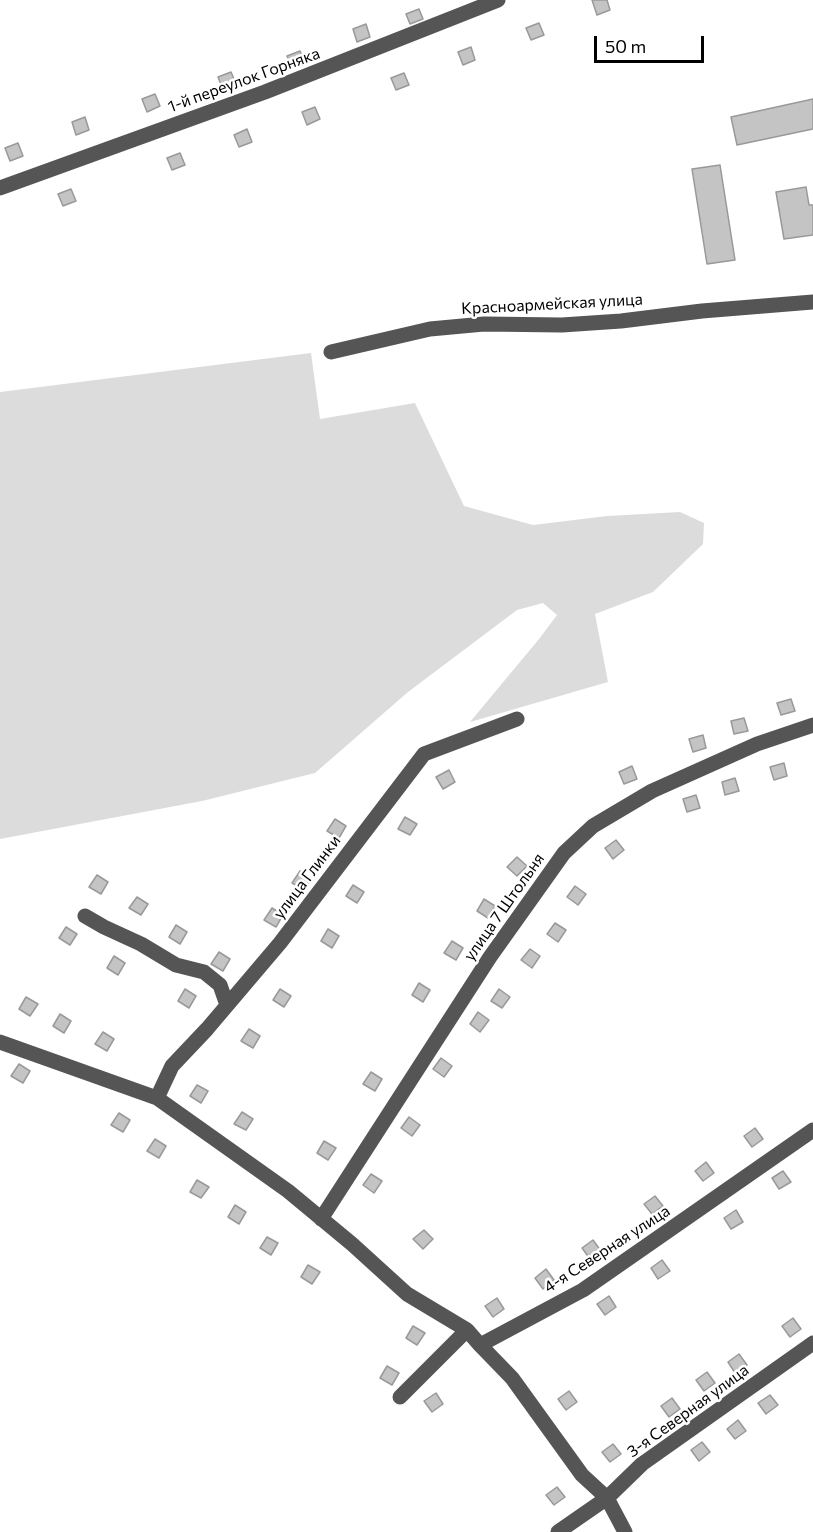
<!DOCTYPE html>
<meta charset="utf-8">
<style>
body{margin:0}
#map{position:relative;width:813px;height:1532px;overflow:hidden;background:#fff;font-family:Commissioner,sans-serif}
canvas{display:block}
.scale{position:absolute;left:594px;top:36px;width:110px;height:27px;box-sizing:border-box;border:3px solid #000;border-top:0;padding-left:8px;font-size:18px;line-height:21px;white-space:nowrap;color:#000;-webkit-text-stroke:4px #fff;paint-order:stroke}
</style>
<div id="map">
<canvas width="813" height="1532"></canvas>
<div class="scale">50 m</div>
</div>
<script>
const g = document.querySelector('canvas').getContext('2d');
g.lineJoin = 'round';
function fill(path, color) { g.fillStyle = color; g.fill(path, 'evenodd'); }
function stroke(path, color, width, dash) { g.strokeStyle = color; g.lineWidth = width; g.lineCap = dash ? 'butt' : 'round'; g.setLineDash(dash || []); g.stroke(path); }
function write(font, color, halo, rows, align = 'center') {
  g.font = font + ' Commissioner,sans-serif'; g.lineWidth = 5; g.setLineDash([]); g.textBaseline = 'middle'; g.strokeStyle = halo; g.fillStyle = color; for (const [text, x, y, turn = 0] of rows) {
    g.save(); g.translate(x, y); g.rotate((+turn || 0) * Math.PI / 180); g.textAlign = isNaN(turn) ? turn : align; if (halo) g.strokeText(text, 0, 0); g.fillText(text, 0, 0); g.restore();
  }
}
const green = new Path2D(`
 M311 353 320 419 415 403 464 506 533 525 607 516 680 512 704 523 703 544 653 592 595 614 608 682 470 722 539 639 557 615 543 603 517 610 408 692 315 773 202 801 0 839V392Z`);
const building = new Path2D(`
 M592 0H607L610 10 597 15Z
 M419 9 423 19 410 24 406 14Z
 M539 23 544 35 531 40 526 28Z
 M366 24 370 37 357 42 353 29Z
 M471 47 475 60 463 65 458 52Z
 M300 51 305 63 292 68 287 56Z
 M231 72 236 84 223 90 218 77Z
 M404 73 409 85 396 90 391 78Z
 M155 94 160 106 147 112 142 99Z
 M813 99V129L737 145 731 117Z
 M315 107 320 119 307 125 302 112Z
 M85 117 89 130 76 135 72 122Z
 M247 129 252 142 239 147 234 135Z
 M18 143 23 156 10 161 5 148Z
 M180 153 185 165 172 170 167 158Z
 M720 165 735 260 707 264 692 169Z
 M806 187 809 205H813V235L784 239 776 192Z
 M71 189 76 201 63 206 58 194Z
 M791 699 795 711 781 715 777 703Z
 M744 718 748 731 734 734 731 721Z
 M703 735 706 748 693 752 689 739Z
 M784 763 787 776 774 780 770 767Z
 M632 766 637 779 624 784 619 772Z
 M449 770 455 782 443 789 436 777Z
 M735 778 739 791 725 795 722 782Z
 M696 795 700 808 687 812 683 799Z
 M405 817 417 824 410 835 398 829Z
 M335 819 346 826 339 838 327 831Z
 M616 840 624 850 613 859 605 848Z
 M517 857 527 866 517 876 507 867Z
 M300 871 311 878 304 890 292 883Z
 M97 875 108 882 101 894 89 887Z
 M353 885 364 892 357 903 346 896Z
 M575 886 586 894 578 905 567 897Z
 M137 897 148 904 141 915 129 908Z
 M484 899 495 906 488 918 477 911Z
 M272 908 283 915 276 927 264 920Z
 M555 923 566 930 558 942 547 934Z
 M176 925 187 932 180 944 169 937Z
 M66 927 77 934 70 945 59 938Z
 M328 929 339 936 332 948 321 941Z
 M452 941 463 948 456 960 444 953Z
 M530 949 540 956 532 968 521 960Z
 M219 952 230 959 223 971 211 964Z
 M114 956 125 963 118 975 107 968Z
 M419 983 430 990 423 1002 412 995Z
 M185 989 196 996 189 1008 178 1001Z
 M280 989 291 996 284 1007 273 1000Z
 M499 989 510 997 502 1008 491 1001Z
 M26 997 38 1004 30 1016 19 1009Z
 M478 1012 489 1020 480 1032 470 1024Z
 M60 1014 71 1021 64 1033 53 1026Z
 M249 1029 260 1036 253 1048 241 1041Z
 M103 1032 114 1039 107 1051 95 1044Z
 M441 1058 452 1066 444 1077 433 1069Z
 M19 1064 30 1071 23 1083 11 1076Z
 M371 1072 382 1079 375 1091 363 1084Z
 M197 1085 208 1091 201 1103 190 1096Z
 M242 1112 253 1119 246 1130 234 1124Z
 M119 1113 130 1120 123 1132 111 1125Z
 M409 1117 420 1125 412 1136 401 1128Z
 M755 1128 763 1139 752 1147 744 1136Z
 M155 1139 166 1146 159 1158 147 1151Z
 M324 1141 336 1148 328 1160 317 1153Z
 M706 1162 714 1173 703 1181 695 1171Z
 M783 1171 791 1182 779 1189 772 1178Z
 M371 1174 382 1181 374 1193 363 1185Z
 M197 1180 209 1187 201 1198 190 1192Z
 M655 1196 663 1206 652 1214 644 1204Z
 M235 1205 246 1212 239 1224 228 1217Z
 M736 1210 743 1222 731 1229 724 1218Z
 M424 1230 433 1239 423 1249 413 1239Z
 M267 1237 278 1243 271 1255 260 1248Z
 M593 1240 601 1251 590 1259 582 1248Z
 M662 1260 670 1271 658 1279 651 1268Z
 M308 1265 320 1272 312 1284 301 1277Z
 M546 1269 554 1280 543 1289 535 1278Z
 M609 1296 616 1307 605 1315 597 1304Z
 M497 1298 504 1309 493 1317 485 1306Z
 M793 1318 801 1329 790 1337 782 1326Z
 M413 1326 425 1333 417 1345 406 1338Z
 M739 1354 747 1365 735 1373 728 1362Z
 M387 1366 399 1373 392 1385 380 1378Z
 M707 1372 715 1383 704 1391 696 1380Z
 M569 1391 577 1402 566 1410 558 1399Z
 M436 1393 443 1404 432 1412 424 1401Z
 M770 1395 778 1405 766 1414 758 1403Z
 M672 1398 680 1409 669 1417 661 1406Z
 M738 1420 746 1431 735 1439 727 1429Z
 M702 1442 710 1452 699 1461 691 1450Z
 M613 1444 621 1454 610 1462 602 1452Z
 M557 1487 565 1497 554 1505 546 1495Z`);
const minor = new Path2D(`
 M0 188 265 92 498 0
 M331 352 430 329 484 324 562 325 621 321 702 311 813 302
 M85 916 104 927 141 944 176 965 204 972 220 985 227 1005
 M0 1042 157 1098 288 1191 352 1244 407 1294 467 1330
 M157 1098 172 1066 207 1029 280 943 424 754 517 719
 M321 1219 490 957 564 853 593 826 652 791 757 744 813 725
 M480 1345 512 1378 582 1475 607 1498 625 1532
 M400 1397 467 1330 480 1345 583 1290 813 1130
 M558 1532 607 1498 642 1464 813 1343`);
const streetNames = [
 ["1-й переулок Горняка",244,80,-20],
 ["Красноармейская улица",552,304,-3],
 ["улица Глинки",307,877,-53],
 ["улица 7 Штольня",504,907,-55],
 ["4-я Северная улица",607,1249,-33],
 ["3-я Северная улица",688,1411,-36]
];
fill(green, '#dcdcdc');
fill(building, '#c4c4c4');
stroke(building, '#999', 1.5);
stroke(minor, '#555', 15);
write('16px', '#000', '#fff', streetNames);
</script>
